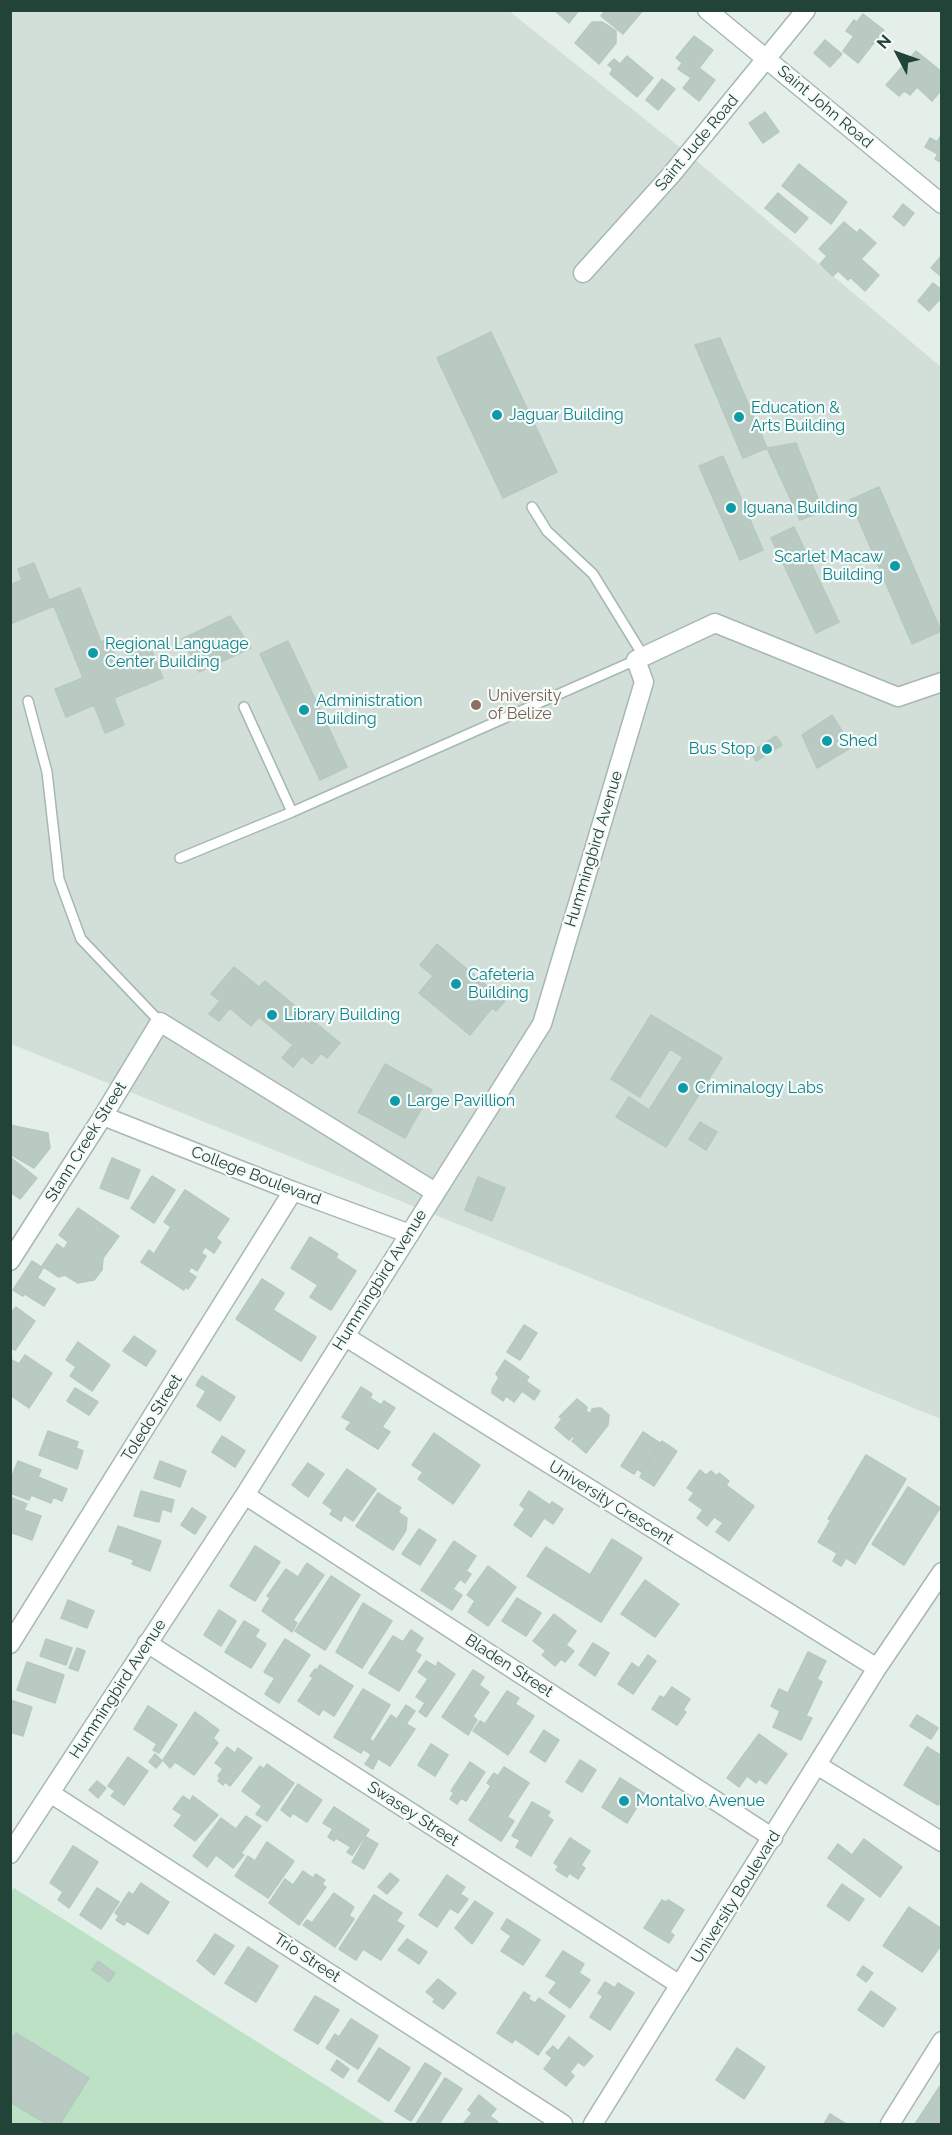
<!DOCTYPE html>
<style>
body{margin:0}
#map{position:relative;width:952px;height:2135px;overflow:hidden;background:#e4efea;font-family:Raleway,sans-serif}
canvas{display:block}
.frame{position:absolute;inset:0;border:12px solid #224338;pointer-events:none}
.north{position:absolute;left:868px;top:24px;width:60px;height:60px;-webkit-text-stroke:4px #f6fbf8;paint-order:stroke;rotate:311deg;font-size:16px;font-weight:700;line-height:24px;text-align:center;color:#224338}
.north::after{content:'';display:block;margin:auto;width:21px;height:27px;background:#224338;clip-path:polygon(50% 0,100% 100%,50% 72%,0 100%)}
</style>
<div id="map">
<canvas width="952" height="2135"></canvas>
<div class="frame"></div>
<div class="north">N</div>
</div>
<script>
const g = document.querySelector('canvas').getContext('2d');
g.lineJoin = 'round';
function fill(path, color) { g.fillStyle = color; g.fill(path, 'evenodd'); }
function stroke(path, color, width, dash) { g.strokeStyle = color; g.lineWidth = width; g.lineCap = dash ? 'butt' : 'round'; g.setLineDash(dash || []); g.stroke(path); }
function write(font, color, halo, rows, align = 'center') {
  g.font = font + ' Raleway,sans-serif'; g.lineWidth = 4.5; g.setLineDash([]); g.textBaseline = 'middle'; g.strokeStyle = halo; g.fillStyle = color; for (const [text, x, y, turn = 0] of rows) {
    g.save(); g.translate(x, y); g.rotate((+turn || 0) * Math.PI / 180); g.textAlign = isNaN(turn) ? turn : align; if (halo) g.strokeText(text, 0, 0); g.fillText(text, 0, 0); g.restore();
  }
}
const built = new Path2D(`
 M10 11H509L686 152 941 367V1419L11 1044Z`);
const green = new Path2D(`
 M14 1888 387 2124H11L10 1894Z`);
const building = new Path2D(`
 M554 10H579L569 23Z
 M606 10H643L623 34 601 16Z
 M863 14 884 30 858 63 843 51 854 36 846 31 854 20 857 22Z
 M592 22H602L616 31V43L599 64 575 43Z
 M694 36 713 50 699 68 715 80 699 101 683 88 691 78 678 69 682 63 676 58Z
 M825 40 842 54 830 67 814 53Z
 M916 51 942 72V89L932 101 917 87 910 95 904 91 899 96 886 85Z
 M627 56 653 78 637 97 610 74 613 69 608 65 614 59 620 64Z
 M662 79 675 89 658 110 646 100Z
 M765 112 779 132 763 143 749 123Z
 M942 134V162H941L935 159 938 154 925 147 930 138 937 142Z
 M799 164 847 202 831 224 782 186Z
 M778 193 808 218 795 233 765 208Z
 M903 204 914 213 904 226 893 217Z
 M844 222 857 233 860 229 876 243 861 259 879 275 865 291 850 277 848 280 838 271 833 276 820 264 827 256 819 249Z
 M942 255V277L931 268Z
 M933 283 942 290V297L929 311 918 301Z
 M491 332 557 472 503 498 437 358Z
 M720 338 767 448 743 458 695 345Z
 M796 443 823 511 800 520 767 448Z
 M723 456 763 550 740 560 699 466Z
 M879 487 941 631 912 644 850 500Z
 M794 527 839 622 816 633 771 538Z
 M34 563 49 600 80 588 101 642 109 639 117 660 150 646 163 678 114 698 124 725 105 733 94 705 66 717 55 689 83 678 54 606 10 624V585L22 580 18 569Z
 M230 616 251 648 199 672 182 639Z
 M288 641 347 767 320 780 260 654Z
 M832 715 852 747 817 768 802 735Z
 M776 736 782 745 756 761 751 752Z
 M437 944 505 1001 496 1011 492 1008 470 1035 419 993 433 976 420 965Z
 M234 967 259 987 265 981 340 1043 327 1058 321 1053 312 1064 302 1056 293 1067 282 1058 293 1045 259 1017 251 1026 230 1008 219 1021 209 1014 220 1001 211 994Z
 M651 1015 722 1058 666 1147 616 1117 629 1097 649 1110 683 1057 670 1049 640 1097 611 1079Z
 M385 1064 432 1090 405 1138 358 1112Z
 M700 1122 717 1132 706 1150 689 1139Z
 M10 1125 48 1133 50 1148 34 1168 10 1154Z
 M10 1157 37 1178 20 1199 10 1192Z
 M112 1158 140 1170 128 1199 100 1188Z
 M152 1176 175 1190 154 1223 131 1208Z
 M478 1177 505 1188 492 1221 465 1210Z
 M185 1190 229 1219 216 1238 221 1242 214 1253 205 1247 201 1253 206 1256 197 1271 191 1267 188 1272 196 1277 188 1289 185 1287 184 1290 141 1262 149 1250 154 1254 171 1227 164 1222Z
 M78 1208 119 1236 103 1258 102 1270 94 1280 78 1283 65 1275 59 1277 42 1266 57 1244 64 1249 68 1242 59 1235Z
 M310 1237 338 1254 336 1258 356 1271 331 1310 310 1297 318 1285 291 1268Z
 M32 1261 43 1268 37 1278 55 1289 44 1306 25 1294 23 1296 13 1290Z
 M262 1279 284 1293 273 1310 316 1337 301 1361 236 1319Z
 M16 1307 35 1321 15 1350 10 1347V1314Z
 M524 1325 537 1333 520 1360 507 1352Z
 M134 1336 156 1351 146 1366 123 1351Z
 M78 1342 110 1365 92 1391 70 1376 76 1367 66 1360Z
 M25 1355 52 1373 29 1408 10 1395V1359L19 1364Z
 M505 1360 529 1377 526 1381 540 1391 534 1400 522 1391 514 1402 506 1396 503 1401 492 1393V1389L499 1378 496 1374Z
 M202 1376 235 1397 220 1421 197 1406 206 1391 196 1385Z
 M361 1387 372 1394 370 1398 381 1405 384 1401 395 1408 382 1427 390 1432 378 1449 346 1429 351 1422 342 1417Z
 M75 1388 98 1402 89 1415 67 1401Z
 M577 1399 587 1407 586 1411 591 1414 592 1409 597 1408H601L609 1415 608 1425 586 1453 572 1441 575 1438 573 1436 569 1440 555 1428 562 1419 559 1417Z
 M48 1431 78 1442 76 1448 83 1451 77 1469 39 1455Z
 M643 1432 660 1443 641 1472 637 1469 634 1474 621 1466Z
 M434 1433 480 1465 453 1504 418 1479 423 1472 412 1465Z
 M222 1436 245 1451 235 1467 212 1452Z
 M662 1441 677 1451 654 1486 640 1477Z
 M866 1455 906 1479 855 1564 846 1558 841 1566 833 1561 837 1553 818 1542 831 1520 828 1519Z
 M18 1461 41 1470 38 1477 67 1489 62 1501 53 1497 51 1503 31 1495 29 1500 10 1493V1481Z
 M160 1461 186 1471 180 1487 154 1478Z
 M308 1463 324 1474 308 1497 292 1485Z
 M347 1469 376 1489 353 1521 344 1515 341 1521 330 1514 333 1510 323 1503Z
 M700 1470 706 1475 711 1471 717 1476 719 1473 729 1481 726 1485 754 1506 729 1541 716 1532 723 1523 714 1517 707 1526 697 1518 703 1510 689 1500 694 1493 687 1488Z
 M908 1487 940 1508 904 1565 872 1544Z
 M141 1491 174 1500 171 1512 162 1509 159 1522 134 1516Z
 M529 1491 550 1505 552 1502 563 1509 553 1524 544 1518 531 1537 514 1525 525 1509 520 1505Z
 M378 1493 401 1508 398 1512 407 1518 406 1530 393 1550 356 1526Z
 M10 1497 27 1504 24 1510 41 1516 32 1540 10 1532Z
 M192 1508 206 1517 195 1534 181 1525Z
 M118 1526 161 1541 150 1571 132 1564 134 1560 109 1551Z
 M419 1529 436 1540 420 1565 402 1554Z
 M612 1539 642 1558 601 1622 527 1576 546 1547 590 1575Z
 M454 1541 476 1556 466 1571 471 1574 465 1583 460 1579 453 1589 462 1595 452 1610 421 1590Z
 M255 1546 280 1562 255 1601 230 1586Z
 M307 1563 324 1575 293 1620 297 1623 292 1632 262 1611 270 1598 267 1596 286 1569 298 1577Z
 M488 1566 516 1587 488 1626 468 1612 475 1601 467 1595Z
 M331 1576 360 1595 325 1650 295 1631Z
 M645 1580 679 1604 655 1637 621 1614Z
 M517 1598 541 1613 526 1636 502 1621Z
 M68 1600 94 1611 87 1628 61 1618Z
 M363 1603 392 1621 362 1668 336 1652Z
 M219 1610 236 1621 221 1646 204 1635Z
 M554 1614 576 1631 566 1645 574 1651 565 1662 561 1659 555 1666 542 1655 546 1651 533 1641Z
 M244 1621 259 1630 255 1637 266 1644 251 1668 225 1652Z
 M411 1630 423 1638 415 1651 421 1655 399 1691 369 1673 393 1636 403 1642Z
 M46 1639 72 1648 66 1665 40 1656Z
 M285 1639 310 1655 279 1703 265 1694 275 1678 264 1672Z
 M593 1643 609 1653 595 1676 579 1665Z
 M77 1648 85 1651 78 1671 69 1668Z
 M808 1652 826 1661 817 1679 822 1682 806 1716 812 1718 801 1740 773 1727 780 1711 771 1706 779 1689 788 1693Z
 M648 1655 656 1661 633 1694 618 1684 632 1663 639 1668Z
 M426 1661 436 1667 438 1662 455 1674 426 1717 419 1712 425 1703 416 1697 428 1679 418 1672Z
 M27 1662 64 1675 55 1703 17 1690Z
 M320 1665 353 1686 334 1716 323 1709 319 1715 298 1701 313 1678 310 1676 315 1669 317 1670Z
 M473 1670 484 1677 479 1685 489 1692 473 1716 477 1720 468 1735 442 1717Z
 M672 1687 690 1699 683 1710 686 1712 677 1725 652 1709 660 1696 664 1698Z
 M363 1689 390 1705 361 1753 334 1737Z
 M507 1691 519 1698 515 1704 534 1716 508 1755 473 1731 480 1721 485 1724Z
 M10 1700 32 1707 23 1736 10 1732Z
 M406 1705 415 1711 406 1724 415 1729 390 1766 363 1749 370 1739 373 1742 391 1715 397 1719Z
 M148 1706 177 1725 159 1753 153 1750 157 1744 134 1729Z
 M195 1712 219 1730 213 1738 218 1743 194 1775 175 1762 170 1768 163 1760Z
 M917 1715 938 1728 931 1739 910 1726Z
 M544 1730 559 1740 545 1762 530 1752Z
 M759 1734 787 1754 766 1784 759 1779 756 1783 747 1776 739 1787 727 1778Z
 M431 1744 448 1755 435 1776 418 1765Z
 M227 1747 235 1753 238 1748 252 1758 230 1786 225 1782 223 1785 218 1781 220 1778 218 1776 223 1769 215 1763Z
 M927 1747 942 1756V1801L938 1805 904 1785Z
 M155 1754 162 1761 156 1768 149 1762Z
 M371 1755 378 1759 373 1769 365 1764Z
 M128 1757 148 1771 124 1805 111 1796 115 1791 108 1786Z
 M580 1760 596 1770 582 1792 566 1782Z
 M470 1762 485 1772 466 1801 461 1798 457 1804 450 1799 454 1793 451 1791Z
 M267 1764 294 1783 267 1821 256 1814 262 1806 242 1791 260 1766 264 1769Z
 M504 1767 529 1783 507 1817 514 1821 501 1841 469 1820 491 1786 487 1783 494 1773 498 1776Z
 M620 1778 645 1794 627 1823 602 1807Z
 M97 1781 106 1788 98 1798 89 1790Z
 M298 1784 322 1800 307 1822 293 1813 290 1817 281 1810Z
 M183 1796 190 1801 193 1796 218 1815 195 1841 174 1826 182 1815 173 1809Z
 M532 1802 550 1812 547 1816 553 1820 531 1856 516 1847 520 1840 512 1836Z
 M334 1807 369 1830 352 1855 347 1852 351 1847 336 1838 334 1841 328 1837 333 1829 323 1823Z
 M246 1816 261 1826 241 1853 244 1855 233 1868 216 1855 207 1867 193 1856 221 1818 236 1829Z
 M366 1837 378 1844 364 1869 352 1862Z
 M570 1838 590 1851 581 1865 585 1868 578 1879 569 1873 567 1877 556 1870 559 1866 554 1863Z
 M864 1839 902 1867 880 1897 828 1858 838 1844 852 1855Z
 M267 1842 294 1861 268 1898 235 1876 248 1856 255 1861Z
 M73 1846 98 1862 69 1908 58 1900 63 1892 50 1883Z
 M303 1871 313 1878 316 1874 325 1880 322 1884 326 1887 299 1925 269 1903 285 1879 293 1885Z
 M390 1873 399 1880 387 1894 378 1887Z
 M447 1875 465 1887 460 1894 468 1899 458 1913 450 1908 437 1927 419 1915Z
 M141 1883 169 1902 148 1934 127 1921 124 1925 116 1920 119 1916 115 1913 129 1892 133 1895Z
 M842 1884 864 1899 849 1921 827 1906Z
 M97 1888 119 1902 101 1929 80 1915Z
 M334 1893 354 1907 349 1916 354 1919 335 1947 303 1925 307 1920 312 1923Z
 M374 1895 402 1913 396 1921 404 1926 381 1960 363 1949 356 1960 339 1949Z
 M662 1900 666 1902 668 1900 684 1910 670 1932 674 1935 669 1943 644 1928Z
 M475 1901 493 1913 472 1944 455 1928Z
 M909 1907 942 1929V1944L922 1972 883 1946Z
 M507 1919 540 1940 523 1965 501 1951 511 1936 501 1929Z
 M215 1934 234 1946 214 1975 197 1961Z
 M407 1939 427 1952 419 1964 398 1950Z
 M248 1947 278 1966 256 2002 225 1983Z
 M563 1951 584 1964 579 1973 590 1980 570 2008 549 1993 557 1982 546 1976Z
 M98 1961 115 1973 109 1982 92 1970Z
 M863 1966 873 1973 866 1982 857 1975Z
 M438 1979 456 1993 443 2009 433 2002 435 1999 426 1992Z
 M605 1982 615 1988 618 1983 634 1993 610 2030 590 2017 603 1996 598 1993Z
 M871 1991 896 2008 883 2027 858 2010Z
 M524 1992 530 1996 528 1999 535 2003 539 1998 565 2016 538 2055 515 2039 512 2043 497 2033Z
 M315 1996 339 2010 318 2044 294 2030Z
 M351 2019 378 2036 358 2069 326 2048 335 2034 339 2037Z
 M16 2033 89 2078 60 2124H47L10 2102V2041Z
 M569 2037 593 2056 584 2066 578 2062 570 2072 574 2076 566 2086 544 2069 552 2058 546 2053 553 2046 558 2051Z
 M379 2048 410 2068 389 2101 358 2081Z
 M737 2048 765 2067 744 2099 716 2080Z
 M337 2060 349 2069 343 2078 331 2070Z
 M425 2063 441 2073 411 2121 395 2111Z
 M445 2078 462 2089 439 2124H416Z
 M940 2086 942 2088V2124H915Z
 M479 2095 496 2109 490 2116 498 2122 496 2124H463L472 2113 468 2110Z
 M830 2114 846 2124H824Z`);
const lane = new Path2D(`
 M532 507 547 531 593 574 644 657
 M28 701 47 772 59 879 81 939 160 1022
 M244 707 292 812
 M180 858 292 812 636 660`);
const street = new Path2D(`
 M707 10 942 204
 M583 273 671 175 806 10
 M103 1116 293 1191 410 1234
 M10 1261 103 1116 160 1022 435 1192
 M346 1337 877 1668
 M245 1495 773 1838
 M147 1643 680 1985
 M10 1644 293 1191
 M817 1765 942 1842
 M50 1793 563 2124
 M10 1854 245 1495 542 1024 644 682 636 660 715 623 898 697 942 682
 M593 2124 877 1668 942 1572
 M890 2124 942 2041`);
const markers = [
 [497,415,6,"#0f9aa8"],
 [739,417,6,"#0f9aa8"],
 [731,508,6,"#0f9aa8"],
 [895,566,6,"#0f9aa8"],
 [93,653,6,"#0f9aa8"],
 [476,705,6,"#8d6e63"],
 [304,710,6,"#0f9aa8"],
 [827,741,6,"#0f9aa8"],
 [767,749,6,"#0f9aa8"],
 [456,984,6,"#0f9aa8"],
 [272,1015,6,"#0f9aa8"],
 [683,1088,6,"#0f9aa8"],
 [395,1101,6,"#0f9aa8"],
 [624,1801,6,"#0f9aa8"]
];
const streetNames = [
 ["Saint John Road",825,107,40],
 ["Saint Jude Road",697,143,-50],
 ["Hummingbird Avenue",594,849,-73],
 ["Stann Creek Street",86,1142,-58],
 ["College Boulevard",256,1176,21],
 ["Hummingbird Avenue",380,1280,-58],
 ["Toledo Street",152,1418,-58],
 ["University Crescent",611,1503,32],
 ["Bladen Street",509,1666,33],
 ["Hummingbird Avenue",118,1689,-57],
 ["Swasey Street",413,1814,33],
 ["University Boulevard",736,1897,-58],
 ["Trio Street",307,1958,33]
];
const cultureNames = [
 ["Education &",751,408],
 ["Arts Building",751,426],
 ["Jaguar Building",509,415],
 ["Iguana Building",743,508],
 ["Scarlet Macaw",883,557,"right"],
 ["Building",883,575,"right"],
 ["Regional Language",105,644],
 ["Center Building",105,662],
 ["Administration",316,701],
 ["Building",316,719],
 ["Shed",839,741],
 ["Bus Stop",755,749,"right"],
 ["Cafeteria",468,975],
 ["Building",468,993],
 ["Library Building",284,1015],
 ["Criminalogy Labs",695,1088],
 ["Large Pavillion",407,1101],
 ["Montalvo Avenue",636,1801]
];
const educationNames = [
 ["University",488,696],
 ["of Belize",488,714]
];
fill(built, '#d2dfd9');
fill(green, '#bce1c4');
fill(building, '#b9cac3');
stroke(building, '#b6c9c0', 1.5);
stroke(lane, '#a6b8b1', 12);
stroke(street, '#a6b8b1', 21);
stroke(lane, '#fff', 9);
stroke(street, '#fff', 18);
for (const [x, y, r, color] of markers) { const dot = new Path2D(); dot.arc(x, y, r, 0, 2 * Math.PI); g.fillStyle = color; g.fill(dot); stroke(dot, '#f6fbf8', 2); }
write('16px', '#224338', '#f6fbf8', streetNames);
write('16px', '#0d838f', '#f6fbf8', cultureNames, 'left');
write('16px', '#785e54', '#f6fbf8', educationNames, 'left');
</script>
